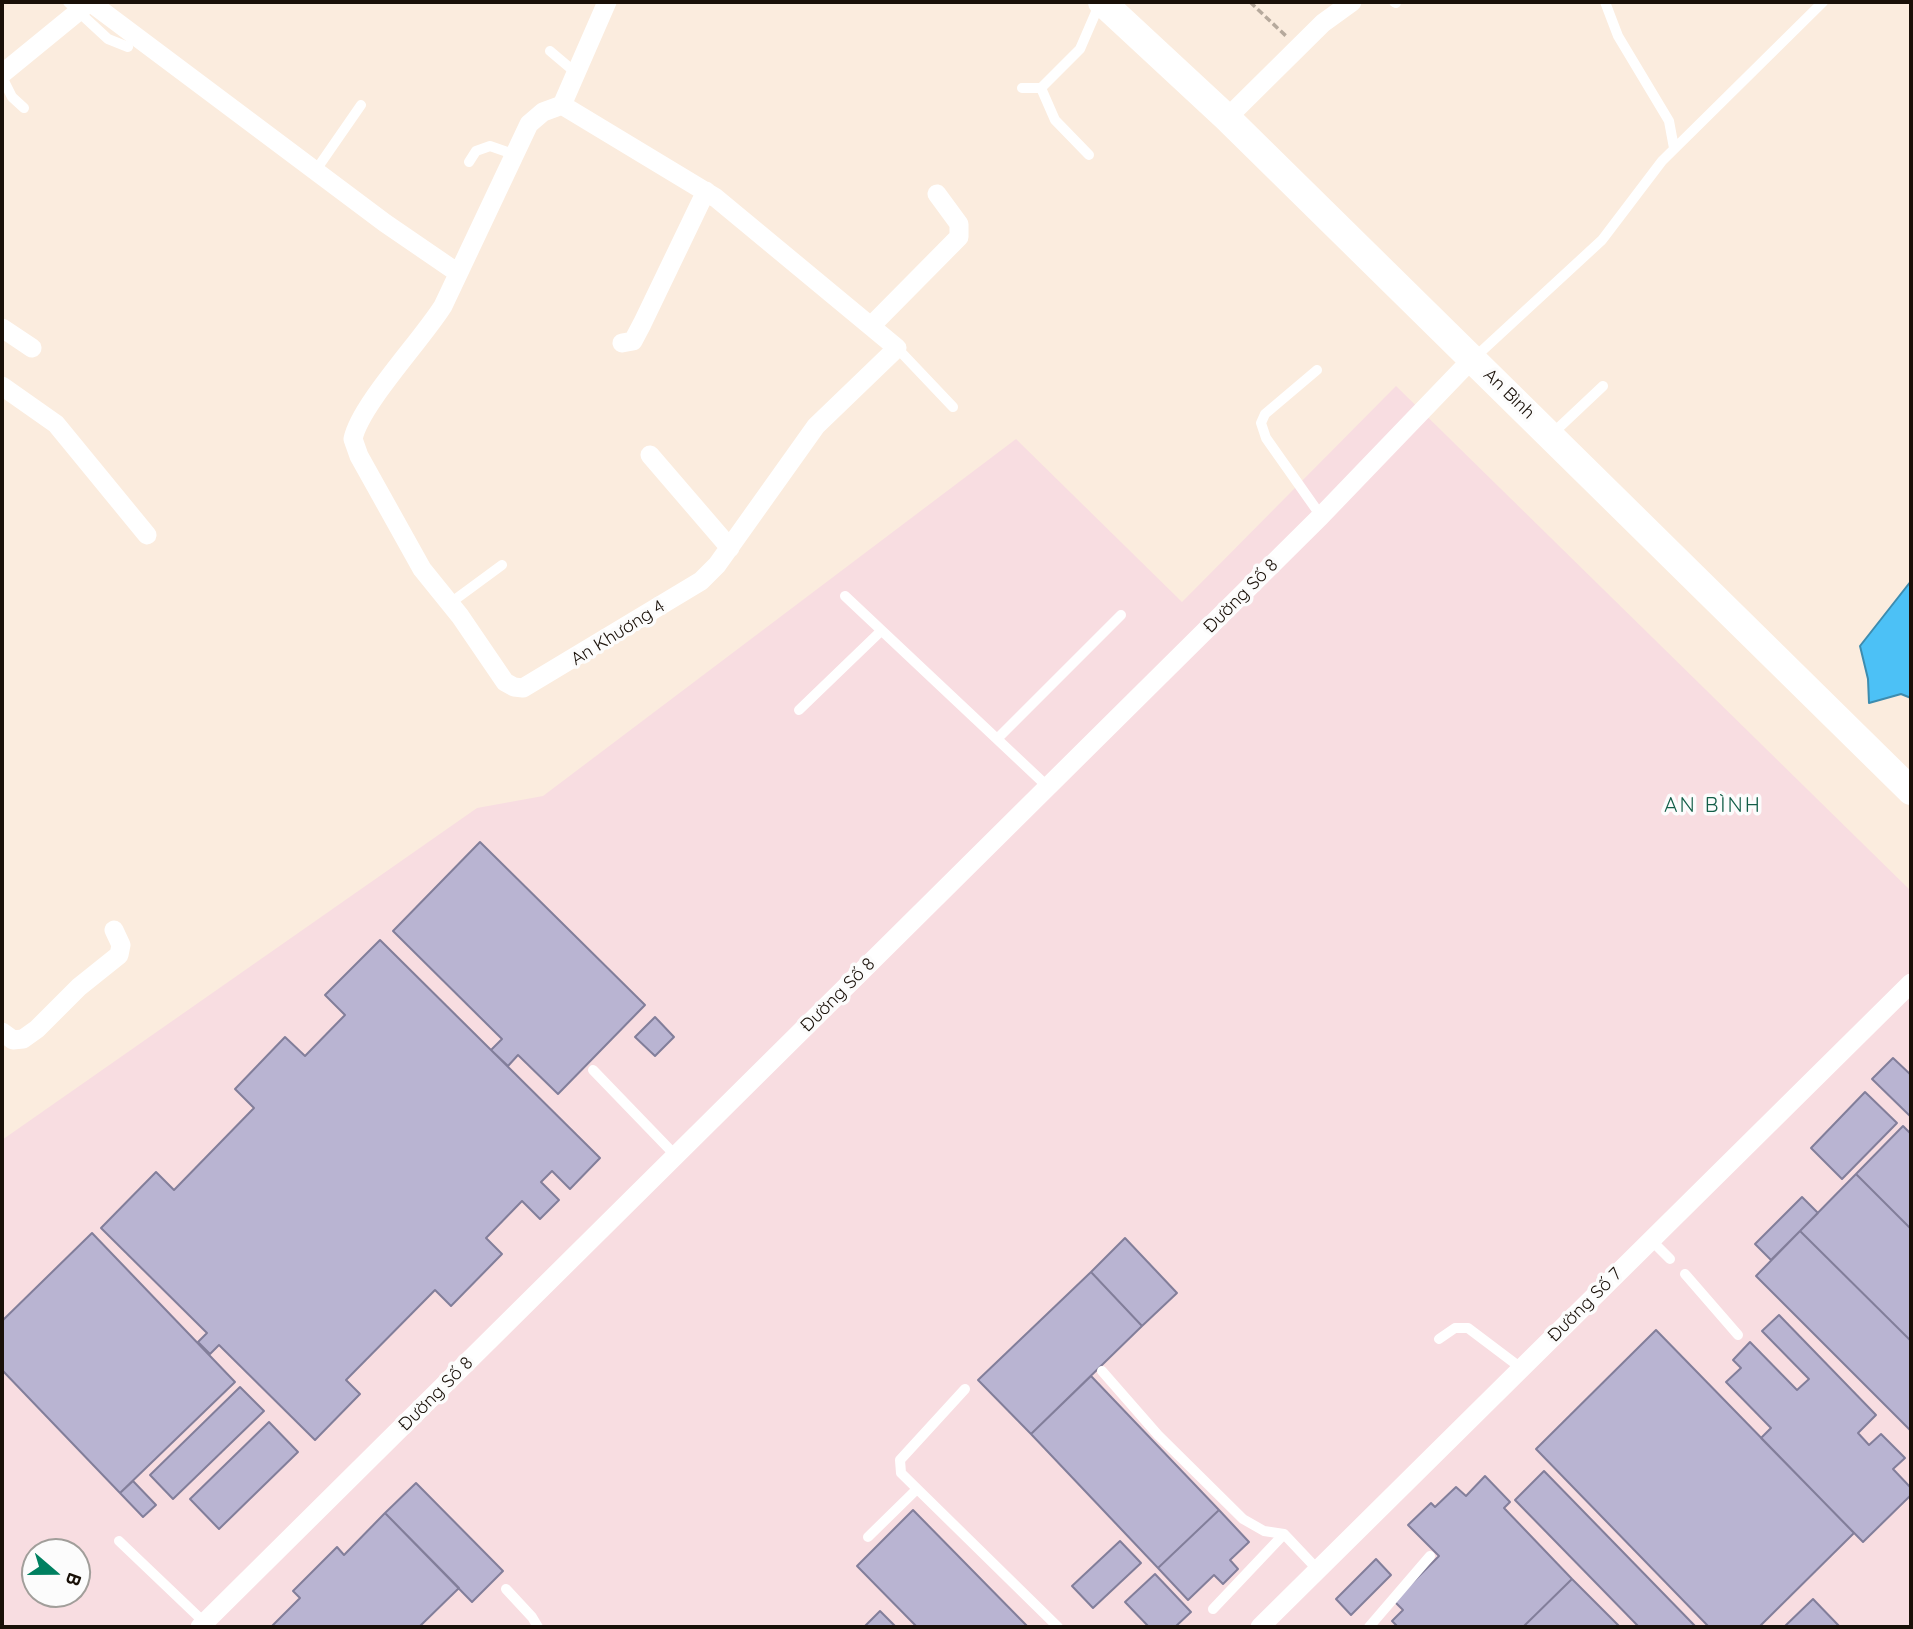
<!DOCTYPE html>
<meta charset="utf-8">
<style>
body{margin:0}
#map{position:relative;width:1913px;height:1629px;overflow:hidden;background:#fbecde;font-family:Quicksand,sans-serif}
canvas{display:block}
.frame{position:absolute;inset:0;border:4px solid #191008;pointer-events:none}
.north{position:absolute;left:21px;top:1538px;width:70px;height:70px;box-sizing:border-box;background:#fcfcfc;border:2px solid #a19e9a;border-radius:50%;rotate:110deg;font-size:19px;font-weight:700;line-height:28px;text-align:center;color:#191008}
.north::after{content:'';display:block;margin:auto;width:24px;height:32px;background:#008060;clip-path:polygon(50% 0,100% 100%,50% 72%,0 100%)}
</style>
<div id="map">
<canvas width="1913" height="1629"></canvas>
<div class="frame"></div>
<div class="north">B</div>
</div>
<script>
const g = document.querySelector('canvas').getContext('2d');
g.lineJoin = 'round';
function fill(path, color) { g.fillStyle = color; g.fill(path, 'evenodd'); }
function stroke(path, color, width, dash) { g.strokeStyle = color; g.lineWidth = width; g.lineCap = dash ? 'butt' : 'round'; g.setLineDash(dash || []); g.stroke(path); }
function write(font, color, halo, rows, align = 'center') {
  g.font = font + ' Quicksand,sans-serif'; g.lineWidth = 7; g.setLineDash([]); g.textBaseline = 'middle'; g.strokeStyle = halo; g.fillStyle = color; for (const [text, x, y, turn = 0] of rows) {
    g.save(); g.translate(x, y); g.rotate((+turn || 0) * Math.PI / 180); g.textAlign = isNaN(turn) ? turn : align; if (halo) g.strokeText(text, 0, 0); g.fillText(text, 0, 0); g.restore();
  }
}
const industrial = new Path2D(`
 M1396 386 1911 891V1627H2V1140L477 808 543 796 1016 439 1182 602ZM35 1552H77V1594H35Z`);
const water = new Path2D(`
 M1911 581V698L1901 694 1869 703 1868 679 1860 646Z`);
const building = new Path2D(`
 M480 842 645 1005 558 1094 518 1055 508 1066 491 1050 502 1039 393 931Z
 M380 940 600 1158 570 1189 552 1171 541 1182 559 1200 540 1219 522 1201 486 1238 502 1254 451 1306 435 1290 346 1380 360 1394 315 1440 219 1345 210 1354 198 1342 207 1333 101 1228 156 1172 174 1190 254 1108 235 1089 285 1037 305 1056 345 1015 325 995Z
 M655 1017 674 1037 655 1056 635 1037Z
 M1893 1058 1911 1075 1910 1116 1872 1079Z
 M1865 1092 1897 1123 1842 1179 1811 1148Z
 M1903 1126 1911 1134V1229L1856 1174Z
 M1856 1174 1911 1229V1341L1800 1231Z
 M1802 1197 1818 1213 1771 1260 1755 1244Z
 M1800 1231 1911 1341V1431L1756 1276Z
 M92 1233 235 1382 120 1493 2 1370V1321Z
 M1125 1238 1177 1293 1142 1326 1091 1272Z
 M1091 1272 1142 1326 1031 1434 978 1380Z
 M1779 1315 1876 1415 1858 1433 1869 1445 1881 1434 1905 1458 1893 1469 1911 1488V1495L1863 1542 1761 1438 1771 1428 1726 1382 1741 1368 1733 1360 1750 1342 1797 1390 1809 1379 1762 1331Z
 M1656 1330 1854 1533 1759 1627H1709L1536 1449Z
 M1091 1376 1219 1510 1158 1568 1031 1434Z
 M240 1387 264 1411 173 1499 150 1475Z
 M269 1422 298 1452 219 1529 190 1499Z
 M1544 1471 1696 1627H1639L1515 1500Z
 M1485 1476 1510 1502 1504 1508 1572 1579 1523 1627H1398L1392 1621 1403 1610 1394 1601 1439 1556 1408 1525 1431 1503 1435 1507 1456 1487 1466 1496Z
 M133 1481 156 1505 143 1517 120 1493Z
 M416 1483 503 1571 472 1602 385 1513Z
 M913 1510 1028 1627H917L857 1566Z
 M1219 1510 1249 1542 1230 1560 1238 1569 1223 1584 1214 1575 1188 1600 1158 1568Z
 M385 1513 459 1588 419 1627H271L300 1598 293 1591 337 1547 344 1555Z
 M1120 1541 1141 1563 1093 1608 1072 1586Z
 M1376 1559 1391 1575 1351 1615 1336 1599Z
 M1155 1574 1191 1612 1175 1627H1149L1125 1602Z
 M1572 1579 1620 1627H1523Z
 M1813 1599 1840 1627H1784Z
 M880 1611 896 1627H864Z`);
const path = new Path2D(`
 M1250 2 1286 36`);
const service = new Path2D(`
 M68 2 108 39 128 47
 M1394 2 1396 3
 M1605 2 1618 36 1669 121 1674 148
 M550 51 576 73
 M2 77 12 97 24 108
 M1022 88H1041L1080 49 1096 12 1102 7
 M1041 88 1055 120 1089 155
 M469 162 476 151 490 146 513 154
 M316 170 361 105
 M897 348 953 407
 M1473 359 1602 240 1662 161 1823 2
 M1317 370 1265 414 1261 423 1266 438 1321 516
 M1551 435 1603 386
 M845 596 1048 787
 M449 604 502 565
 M799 710 881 631
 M997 739 1121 615
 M593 1070 676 1156
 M1651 1240 1670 1259
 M1685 1274 1738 1335
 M1439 1339 1455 1328H1468L1521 1368
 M1102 1371 1158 1435 1243 1519 1264 1531 1284 1534 1318 1570
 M965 1389 900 1460 901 1473 1058 1627
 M868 1537 917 1489
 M119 1541 205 1623
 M506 1589 532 1617 538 1627
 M1213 1609 1284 1534
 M1369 1627 1430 1556`);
const minor = new Path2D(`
 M90 2 385 223 458 273
 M2 74 90 2
 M562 105 716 198 897 348 816 426 717 565 701 581 523 688 514 687 505 682 460 616 422 569 359 456 353 439C360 405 421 341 443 306L529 124 543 112 562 105 607 2
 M1227 118 1323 23 1352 2
 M871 326 959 237V224L937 194
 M2 328 32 348
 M622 343 633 341 642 324 706 191
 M2 386 56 424 147 535
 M650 455 730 548
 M2 1032 13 1040 23 1039 37 1029 79 987 119 955 121 945 114 930
 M200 1627 1321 516 1472 359
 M1260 1627 1911 983`);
const secondary = new Path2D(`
 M1102 2 1227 118 1911 791`);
const streetNames = [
 ["An Bình",1509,394,44],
 ["Đường Số 8",1241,596,-45],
 ["An Khương 4",618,633,-32],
 ["Đường Số 8",838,995,-45],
 ["Đường Số 7",1585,1305,-45],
 ["Đường Số 8",436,1394,-45]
];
const quarterNames = [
 ["AN BÌNH",1713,806]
];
fill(industrial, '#f8dde1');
fill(water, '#4cc1f6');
stroke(water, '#3d8caf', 2);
fill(building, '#b9b4d2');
stroke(building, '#827e9a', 2);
stroke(path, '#b6a99c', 3.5, [7, 3.5]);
stroke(service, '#fff', 10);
stroke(minor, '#fff', 19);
stroke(secondary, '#fff', 28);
write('18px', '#191008', '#fcfcfc', streetNames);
g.letterSpacing = '2px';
write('21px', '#135e48', '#fcfcfc', quarterNames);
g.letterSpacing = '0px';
</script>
